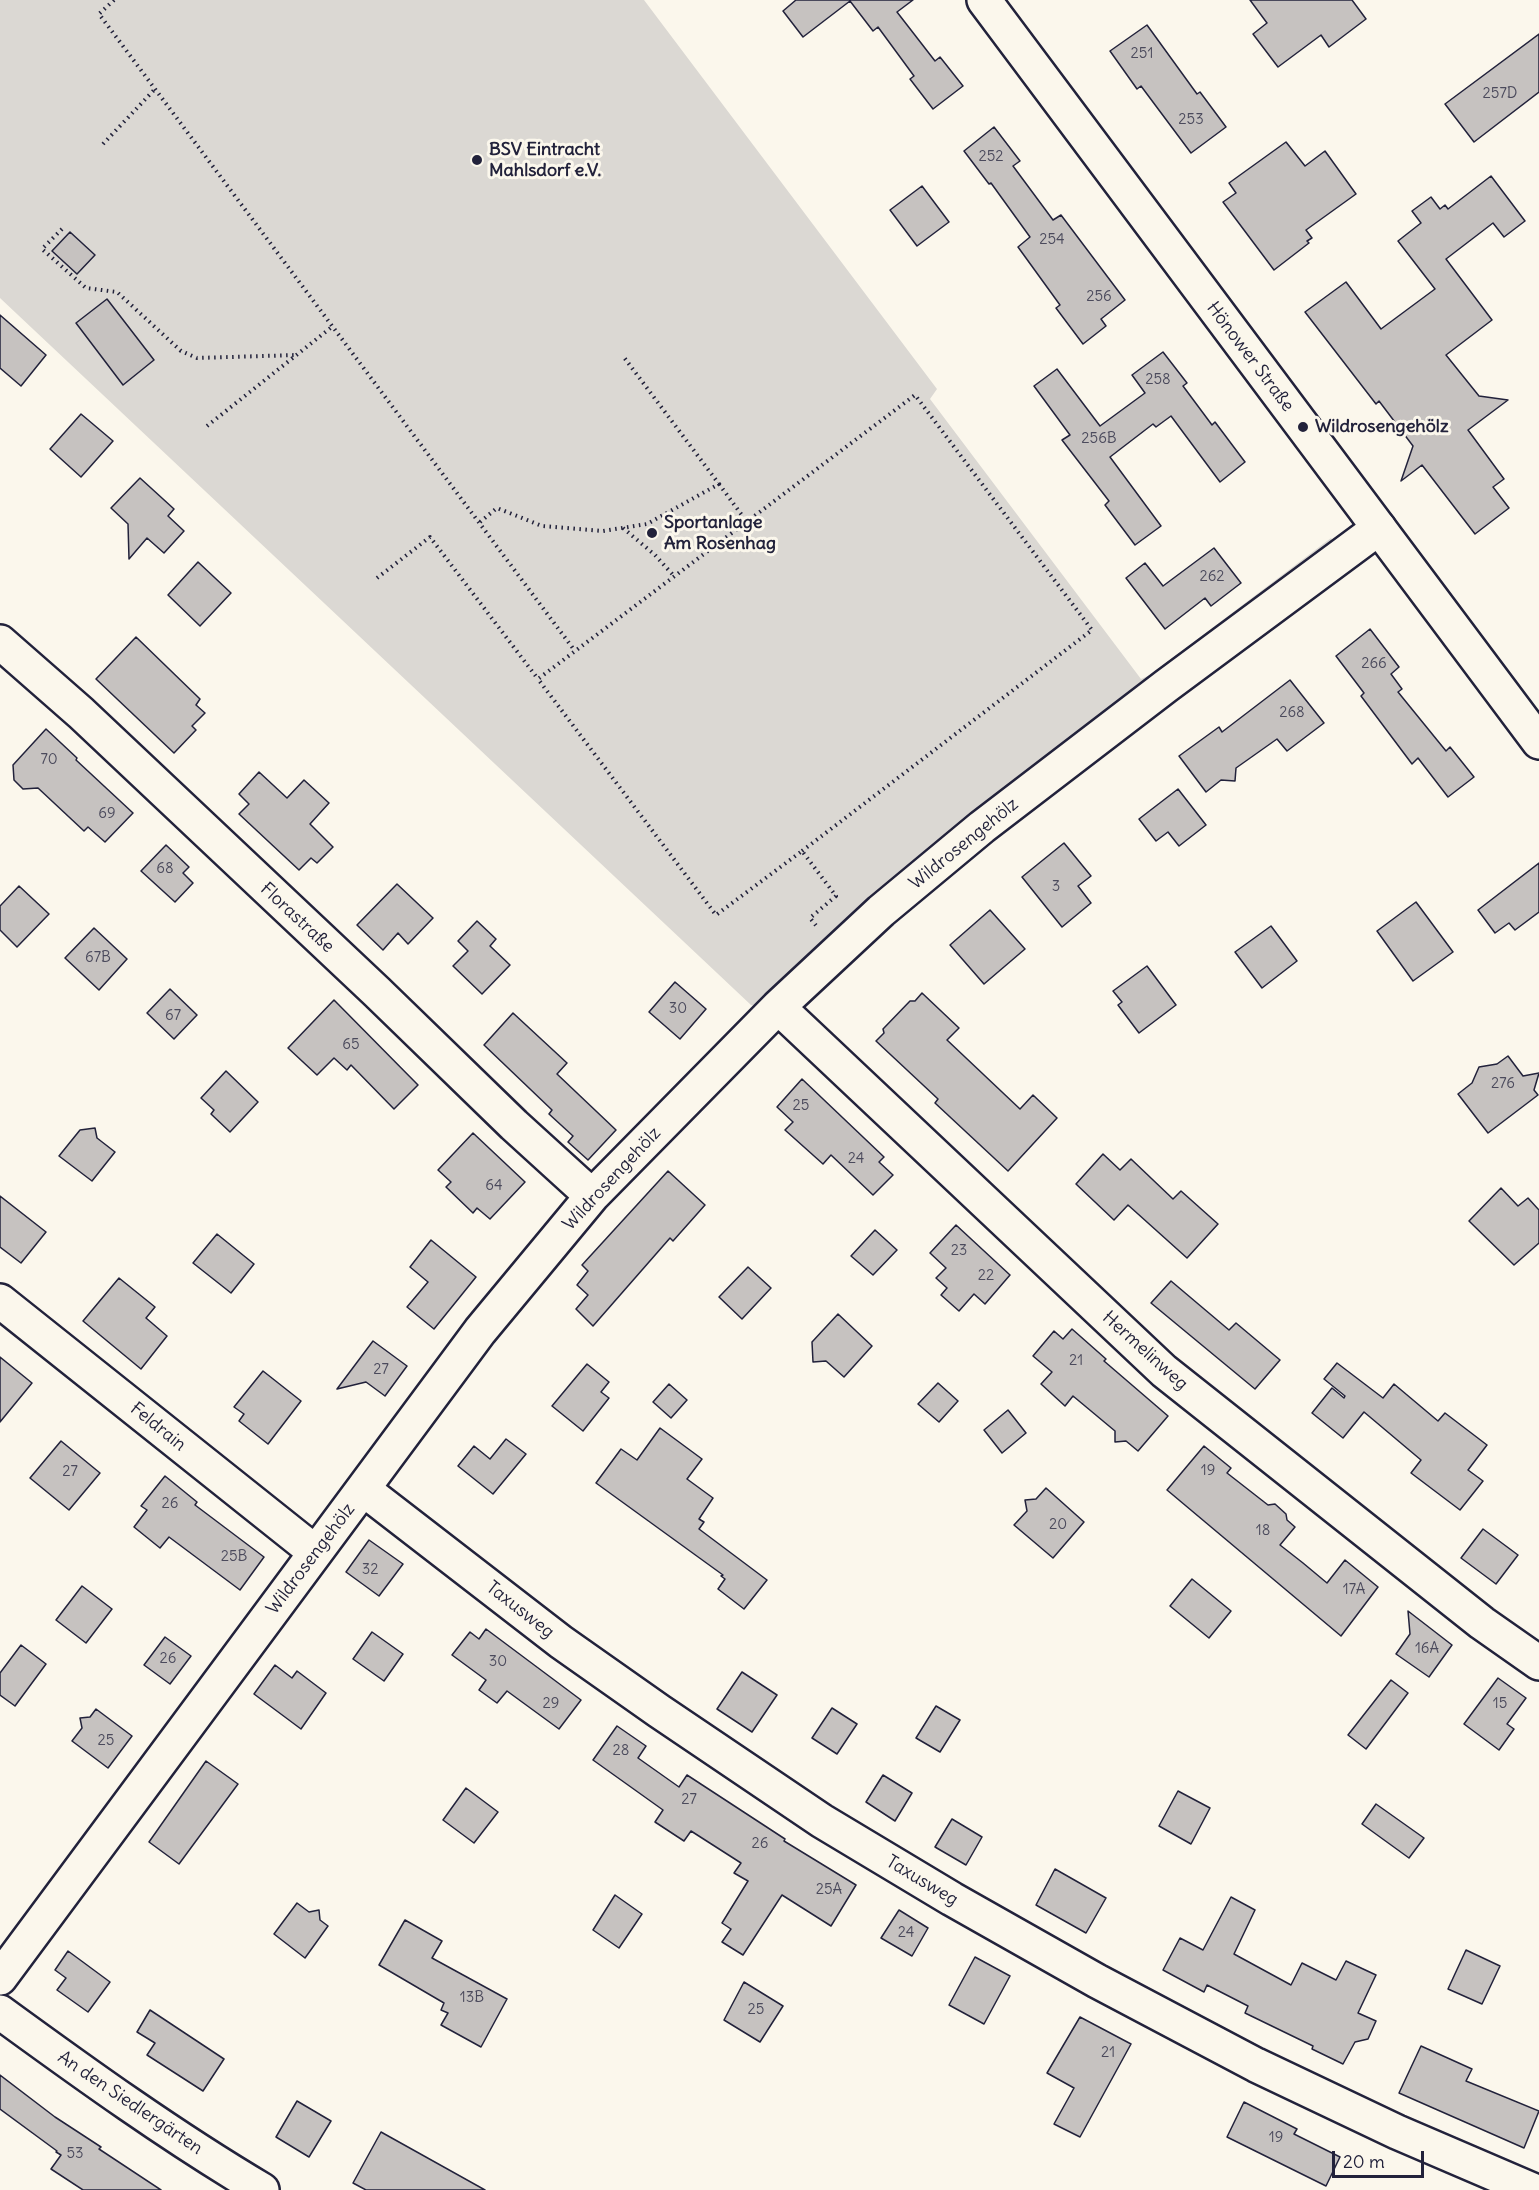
<!DOCTYPE html>
<meta charset="utf-8">
<style>
body{margin:0}
#map{position:relative;width:1539px;height:2190px;overflow:hidden;background:#fbf7ec;font-family:Delius,sans-serif}
canvas{display:block}
.scale{position:absolute;left:1332px;top:2151px;width:92px;height:27px;box-sizing:border-box;border:3px solid #22223b;border-top:0;padding-left:8px;font-size:18px;line-height:21px;white-space:nowrap;color:#22223b;-webkit-text-stroke:4px #fbf7ec;paint-order:stroke}
</style>
<div id="map">
<canvas width="1539" height="2190"></canvas>
<div class="scale">20 m</div>
</div>
<script>
const g = document.querySelector('canvas').getContext('2d');
g.lineJoin = 'round';
function fill(path, color) { g.fillStyle = color; g.fill(path, 'evenodd'); }
function stroke(path, color, width, dash) { g.strokeStyle = color; g.lineWidth = width; g.lineCap = dash ? 'butt' : 'round'; g.setLineDash(dash || []); g.stroke(path); }
function write(font, color, halo, rows, align = 'center') {
  g.font = font + ' Delius,sans-serif'; g.lineWidth = 6; g.setLineDash([]); g.textBaseline = 'middle'; g.strokeStyle = halo; g.fillStyle = color; for (const [text, x, y, turn = 0] of rows) {
    g.save(); g.translate(x, y); g.rotate((+turn || 0) * Math.PI / 180); g.textAlign = isNaN(turn) ? turn : align; if (halo) g.strokeText(text, 0, 0); g.fillText(text, 0, 0); g.restore();
  }
}
const green = new Path2D(`
 M0 0H644L937 389 930 399 1141 679 1150 675 1331 538 1334 543 759 1007 751 1005 0 298Z`);
const building = new Path2D(`
 M796 0H913L897 12 935 61 940 57 963 86 933 109 910 79 914 76 878 27 873 31 850 1 803 37 783 11Z
 M1250 0H1352L1366 19 1329 47 1321 35 1278 67 1253 34 1267 23Z
 M1147 25 1197 94 1200 92 1226 127 1191 153 1141 86 1137 89 1110 51Z
 M1539 34V92L1474 142 1445 104Z
 M994 127 1020 161 1013 166 1053 220 1061 215 1125 300 1101 319 1106 326 1083 344 1056 308 1060 305 1018 247 1030 237 991 183 989 184 964 151Z
 M1286 142 1305 166 1325 151 1356 194 1306 230 1312 238 1307 241 1309 243 1274 270 1223 202 1236 193 1229 183Z
 M1491 176 1525 221 1504 237 1493 223 1446 259 1492 320 1446 355 1479 396 1508 400 1468 430 1504 479 1493 487 1509 508 1475 534 1422 465 1401 481 1413 446 1379 401 1376 404 1305 312 1346 282 1381 329 1435 289 1398 241 1421 223 1412 211 1431 197 1440 209 1445 205 1448 209Z
 M922 186 949 222 917 246 890 210Z
 M70 232 95 255 77 274 52 251Z
 M107 299 154 360 123 385 76 323Z
 M0 315 46 355 21 386 0 368Z
 M1163 352 1187 383 1183 386 1212 425 1215 422 1245 462 1220 482 1171 416 1156 427 1153 424 1110 457 1161 526 1135 545 1105 505 1109 501 1062 440 1070 435 1034 386 1057 369 1100 426 1145 393 1132 375Z
 M81 414 113 441 81 477 50 449Z
 M140 478 174 509 168 516 184 531 164 553 147 538 129 559 128 524 111 508Z
 M1214 548 1241 583 1211 606 1205 598 1165 629 1126 578 1145 563 1163 586Z
 M198 562 231 593 200 626 168 595Z
 M1370 629 1399 667 1391 674 1402 689 1398 692 1446 751 1450 747 1474 777 1448 797 1418 758 1412 764 1361 696 1364 693 1336 656Z
 M136 637 200 699 196 705 205 713 192 726 196 730 174 753 96 679Z
 M1290 680 1324 723 1287 751 1277 739 1236 768 1235 781 1221 780 1206 792 1179 756 1219 727 1222 732Z
 M46 729 77 758 76 760 133 813 105 842 88 827 84 831 38 788 23 789 14 780 13 765Z
 M259 772 287 798 304 780 329 803 310 824 333 847 317 863 311 858 299 870 239 814 249 804 239 794Z
 M1178 789 1206 825 1179 846 1168 832 1156 841 1139 819Z
 M1064 843 1091 876 1078 886 1091 903 1062 927 1022 877Z
 M166 845 189 867 183 873 193 883 175 902 141 871Z
 M1539 863V912L1515 930 1509 923 1495 933 1478 910Z
 M397 884 433 918 408 944 398 933 383 950 357 925Z
 M19 886 49 914 17 947 0 930V906Z
 M1416 902 1453 952 1413 981 1377 931Z
 M990 910 1025 949 984 984 950 945Z
 M477 921 496 939 490 946 510 965 482 994 453 966 468 951 458 941Z
 M1271 926 1297 961 1262 988 1235 952Z
 M94 928 127 959 99 990 65 958Z
 M1147 966 1176 1005 1139 1033 1118 1005 1122 1002 1113 991Z
 M675 982 706 1009 680 1039 649 1012Z
 M170 989 197 1015 174 1039 147 1013Z
 M922 993 959 1028 947 1040 1020 1109 1033 1095 1057 1118 1008 1171 935 1103 938 1099 876 1041 884 1033 883 1029 910 1001H915Z
 M334 1000 418 1085 394 1109 351 1065 347 1070 334 1058 317 1075 288 1048Z
 M513 1013 567 1063 557 1074 616 1130 588 1160 568 1142 573 1136 549 1114 552 1110 484 1045Z
 M1508 1056 1523 1076 1539 1073 1534 1090 1538 1095 1488 1133 1458 1094 1472 1083 1479 1067 1497 1064Z
 M226 1071 258 1102 230 1132 211 1114 214 1110 201 1098Z
 M802 1079 884 1157 879 1162 893 1175 873 1195 831 1155 823 1164 785 1130 793 1122 777 1107Z
 M95 1128 97 1138 115 1152 92 1181 59 1156 80 1130Z
 M473 1133 525 1182 490 1219 477 1208 473 1213 446 1187 451 1182 438 1170Z
 M1103 1154 1120 1170 1131 1159 1173 1199 1181 1191 1218 1224 1187 1258 1128 1205 1114 1220 1076 1184Z
 M668 1171 705 1205 673 1241 670 1238 593 1326 576 1309 588 1295 577 1285 588 1271 582 1265Z
 M1501 1188 1518 1206 1528 1198 1539 1210V1243L1514 1265 1469 1221Z
 M0 1196 46 1232 21 1263 0 1247Z
 M956 1225 1010 1275 985 1304 974 1294 959 1311 941 1295 947 1288 936 1278 946 1268 930 1253Z
 M875 1230 897 1250 873 1275 851 1256Z
 M217 1234 254 1264 231 1293 193 1263Z
 M431 1240 476 1277 434 1329 407 1307 428 1282 410 1267Z
 M748 1267 771 1288 742 1319 719 1297Z
 M119 1278 155 1307 146 1318 167 1336 141 1369 83 1321Z
 M1171 1281 1229 1330 1236 1323 1280 1360 1255 1389 1151 1303Z
 M838 1314 872 1346 844 1377 826 1361 813 1362 812 1342Z
 M1072 1329 1106 1359 1104 1361 1168 1416 1138 1451 1126 1441 1115 1442V1431L1073 1396 1065 1406 1041 1384 1052 1372 1033 1356 1054 1331 1063 1339Z
 M373 1341 407 1366 385 1396 366 1382 337 1389Z
 M0 1357 32 1383 0 1422Z
 M1337 1363 1383 1398 1394 1384 1438 1421 1445 1413 1487 1445 1468 1470 1483 1481 1460 1510 1411 1473 1421 1460 1364 1412 1343 1438 1312 1413 1332 1388 1344 1398 1345 1396 1324 1379Z
 M587 1364 609 1382 601 1392 609 1398 583 1431 552 1406Z
 M263 1371 301 1401 268 1444 239 1421 244 1414 234 1407Z
 M938 1383 958 1401 939 1422 918 1404Z
 M669 1384 687 1400 671 1418 653 1402Z
 M1008 1410 1026 1433 1002 1453 984 1430Z
 M660 1428 702 1459 687 1479 713 1498 699 1519 704 1522 699 1529 767 1580 744 1609 718 1589 725 1579 721 1576 723 1575 596 1483 621 1449 637 1460Z
 M506 1439 526 1454 493 1494 458 1466 474 1446 490 1459Z
 M61 1441 100 1473 69 1510 30 1478Z
 M1204 1446 1231 1468 1227 1473 1268 1505 1275 1504 1286 1514 1287 1520 1295 1527 1280 1545 1303 1563 1327 1583 1345 1560 1378 1587 1341 1636 1167 1490Z
 M165 1476 197 1502 195 1505 264 1557 240 1590 169 1537 160 1548 134 1527 147 1510 141 1506Z
 M1046 1488 1084 1522 1053 1558 1014 1525 1027 1511 1025 1500 1036 1499Z
 M1483 1529 1518 1555 1496 1584 1461 1558Z
 M369 1540 403 1564 379 1596 346 1572Z
 M1192 1579 1231 1611 1209 1638 1170 1606Z
 M82 1586 112 1609 86 1643 56 1620Z
 M1408 1611 1452 1645 1429 1677 1396 1654 1410 1634Z
 M486 1629 581 1700 559 1729 507 1691 497 1703 479 1690 486 1680 452 1655 470 1632 479 1639Z
 M372 1632 403 1654 384 1681 353 1659Z
 M165 1637 191 1656 170 1684 144 1665Z
 M21 1645 46 1664 15 1706 0 1695V1673Z
 M275 1665 292 1678 297 1671 326 1693 301 1729 254 1694Z
 M742 1672 777 1695 752 1732 717 1709Z
 M1498 1678 1526 1698 1507 1724 1514 1729 1499 1750 1464 1724Z
 M1391 1680 1408 1693 1366 1749 1348 1735Z
 M936 1706 960 1720 940 1752 916 1738Z
 M832 1708 857 1724 837 1754 812 1738Z
 M96 1709 132 1736 108 1768 72 1741 82 1728 80 1718 90 1717Z
 M617 1726 646 1746 638 1758 679 1787 687 1775 785 1839 784 1841 856 1885 831 1926 782 1895 743 1955 722 1942 731 1929 722 1923 748 1881 734 1873 741 1863 691 1831 684 1841 655 1822 663 1810 593 1760Z
 M206 1761 238 1784 179 1864 149 1842Z
 M883 1775 912 1793 895 1821 866 1802Z
 M466 1788 498 1812 474 1843 443 1820Z
 M1178 1791 1210 1808 1191 1844 1159 1826Z
 M1376 1804 1424 1838 1409 1858 1362 1824Z
 M952 1819 982 1837 966 1865 935 1847Z
 M1055 1869 1106 1898 1086 1933 1036 1905Z
 M615 1895 642 1914 619 1948 593 1930Z
 M1231 1897 1255 1910 1234 1954 1291 1985 1302 1963 1336 1980 1346 1961 1376 1975 1358 2013 1376 2021 1368 2039 1355 2042 1343 2064 1312 2049 1313 2046 1245 2013 1248 2006 1207 1985 1204 1992 1163 1970 1180 1938 1203 1950Z
 M297 1903 309 1912 319 1910 320 1920 328 1926 305 1958 274 1934Z
 M899 1910 928 1928 912 1956 881 1938Z
 M405 1920 442 1941 432 1958 507 1999 481 2047 441 2025 448 2013 441 2010 444 2003 379 1965Z
 M1466 1950 1500 1966 1482 2004 1448 1989Z
 M68 1951 110 1982 88 2012 57 1990 66 1978 55 1970Z
 M975 1957 1010 1976 984 2024 949 2005Z
 M744 1982 783 2006 760 2042 724 2020Z
 M150 2010 224 2059 203 2091 147 2055 155 2043 137 2032Z
 M1080 2017 1131 2044 1080 2137 1054 2124 1074 2088 1047 2073Z
 M1421 2046 1472 2069 1466 2081 1539 2111 1524 2148 1399 2093Z
 M0 2075 55 2117 101 2147 99 2149 161 2190H83L51 2169 61 2155 56 2152 57 2151 0 2109Z
 M297 2101 331 2121 309 2157 276 2137Z
 M1244 2102 1297 2129 1294 2134 1340 2157 1326 2186 1227 2137Z
 M381 2132 485 2190H366L353 2183Z`);
const path = new Path2D(`
 M114 0 99 14 575 651
 M103 144 155 89
 M62 229 42 249 86 288 117 292 181 351 197 358 297 355
 M207 426 333 326
 M719 484 747 522
 M480 522 497 508 542 526 603 531 647 524 719 484 623 356
 M623 528 655 555 674 576
 M377 578 430 537 538 679
 M802 851 1092 630 915 395 538 679 716 915 802 851 836 896 810 918 818 928`);
const street = new Path2D(`
 M0 642 81 713 377 992 514 1125 592 1196
 M778 1007 1164 1371 1482 1623 1539 1663
 M0 1301 315 1552
 M363 1489 561 1642 659 1711 822 1821 952 1899 1097 1981 1256 2065 1397 2132 1532 2190
 M0 1978 480 1331 592 1196 778 1007 881 911 982 827 1166 686 1379 528
 M0 2012C85 2074 171 2136 262 2190`);
const secondary = new Path2D(`
 M984 0 1539 742`);
const markers = [
 [477,160,6,"#22223b"],
 [1303,427,6,"#22223b"],
 [652,533,6,"#22223b"]
];
const numberNames = [
 ["251",1142,54],
 ["257D",1500,94],
 ["253",1191,120],
 ["252",991,157],
 ["254",1052,240],
 ["256",1099,297],
 ["258",1158,380],
 ["256B",1099,439],
 ["262",1212,577],
 ["266",1374,664],
 ["268",1292,713],
 ["70",49,760],
 ["69",107,814],
 ["68",165,869],
 ["3",1056,887],
 ["67B",98,958],
 ["30",678,1009],
 ["67",173,1016],
 ["65",351,1045],
 ["276",1503,1084],
 ["25",801,1106],
 ["24",856,1159],
 ["64",494,1186],
 ["23",959,1251],
 ["22",986,1276],
 ["21",1076,1361],
 ["27",381,1370],
 ["19",1208,1471],
 ["27",70,1472],
 ["26",170,1504],
 ["20",1058,1525],
 ["18",1263,1531],
 ["25B",234,1557],
 ["32",370,1570],
 ["17A",1354,1590],
 ["16A",1427,1649],
 ["26",168,1659],
 ["30",498,1662],
 ["29",551,1704],
 ["15",1500,1704],
 ["25",106,1741],
 ["28",621,1751],
 ["27",689,1800],
 ["26",760,1844],
 ["25A",829,1890],
 ["24",906,1933],
 ["13B",472,1998],
 ["25",756,2010],
 ["21",1108,2053],
 ["19",1276,2138],
 ["53",75,2154]
];
const poiNames = [
 ["BSV Eintracht",489,150],
 ["Mahlsdorf e.V.",489,171],
 ["Wildrosengehölz",1315,427],
 ["Sportanlage",664,523],
 ["Am Rosenhag",664,544]
];
const streetNames = [
 ["Hönower Straße",1250,357,53],
 ["Wildrosengehölz",964,844,-39],
 ["Florastraße",297,918,43],
 ["Wildrosengehölz",612,1179,-47],
 ["Hermelinweg",1145,1351,42],
 ["Feldrain",158,1427,39],
 ["Wildrosengehölz",311,1559,-53],
 ["Taxusweg",520,1610,38],
 ["Taxusweg",922,1881,31],
 ["An den Siedlergärten",130,2103,34]
];
fill(green, '#dbd8d3');
fill(building, '#c6c2c0');
stroke(building, '#22223b', 1.5);
stroke(street, '#22223b', 38);
stroke(secondary, '#22223b', 38);
stroke(path, '#22223b', 4, [1.5, 4.5]);
stroke(street, '#fbf7ec', 33);
stroke(secondary, '#fbf7ec', 33);
for (const [x, y, r, color] of markers) { const dot = new Path2D(); dot.arc(x, y, r, 0, 2 * Math.PI); g.fillStyle = color; g.fill(dot); stroke(dot, '#fbf7ec', 2); }
write('15px', '#4b4a5c', null, numberNames);
write('bold 18px', '#22223b', '#fbf7ec', poiNames, 'left');
write('18px', '#22223b', '#fbf7ec', streetNames);
</script>
